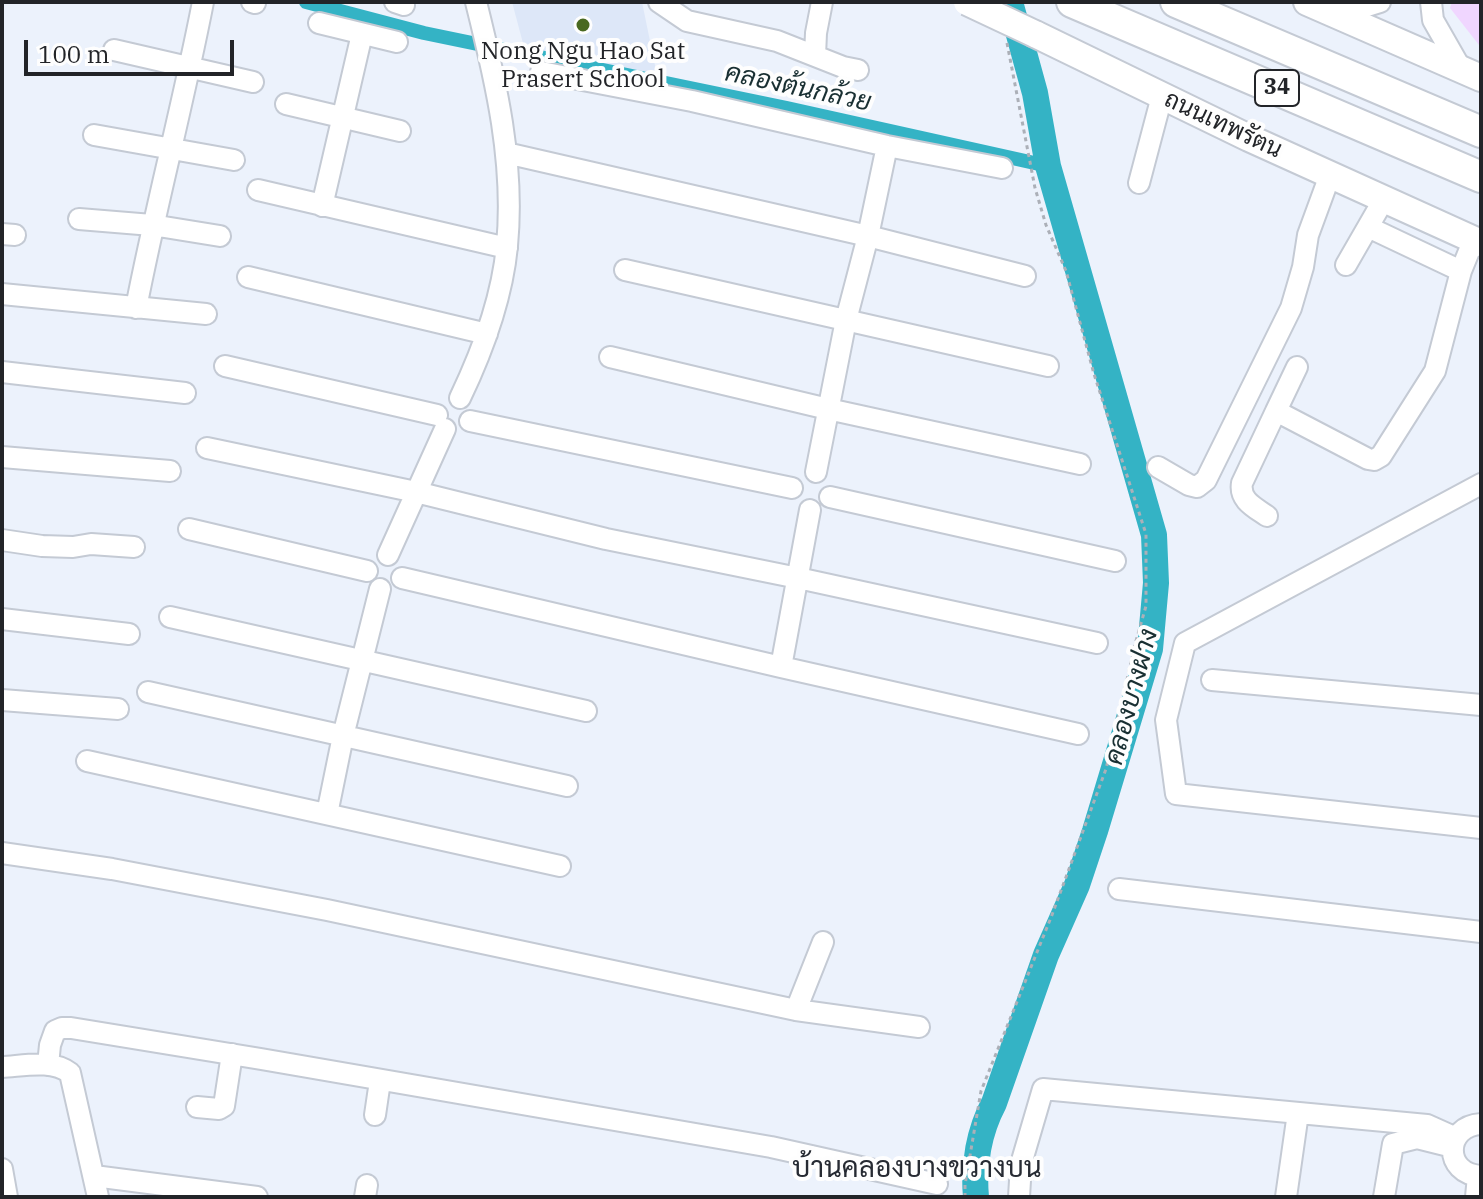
<!DOCTYPE html>
<meta charset="utf-8">
<style>
body{margin:0}
#map{position:relative;width:1483px;height:1199px;overflow:hidden;background:#ecf2fc;font-family:"IBM Plex Serif",serif}
canvas{display:block}
.frame{position:absolute;inset:0;border:4px solid #222428;pointer-events:none}
.scale{position:absolute;left:24px;top:40px;width:210px;height:36px;box-sizing:border-box;border:4px solid #222428;border-top:0;padding-left:10px;font-size:24px;line-height:28px;white-space:nowrap;color:#222428;-webkit-text-stroke:6px #fefefe;paint-order:stroke}
</style>
<div id="map">
<canvas width="1483" height="1199"></canvas>
<div class="frame"></div>
<div class="scale">100 m</div>
</div>
<script>
const g = document.querySelector('canvas').getContext('2d');
g.lineJoin = 'round';
function fill(path, color) { g.fillStyle = color; g.fill(path, 'evenodd'); }
function stroke(path, color, width, dash) { g.strokeStyle = color; g.lineWidth = width; g.lineCap = dash ? 'butt' : 'round'; g.setLineDash(dash || []); g.stroke(path); }
function write(font, color, halo, rows, align = 'center') {
  g.font = font + ' "IBM Plex Serif",Sarabun,serif'; g.lineWidth = 8; g.setLineDash([]); g.textBaseline = 'middle'; g.strokeStyle = halo; g.fillStyle = color; for (const [text, x, y, turn = 0] of rows) {
    g.save(); g.translate(x, y); g.rotate((+turn || 0) * Math.PI / 180); g.textAlign = isNaN(turn) ? turn : align; if (halo) g.strokeText(text, 0, 0); g.fillText(text, 0, 0); g.restore();
  }
}
const built = new Path2D(`
 M512 2H642L658 80 524 47Z`);
const green = new Path2D(`
 M1452 2H1481V39L1479 45 1450 8Z`);
const canal = new Path2D(`
 M306 2 424 33 787 108 1048 166`);
const river = new Path2D(`
 M976 1197C973 1165 979 1131 994 1103L1046 955 1077 885 1095 831 1150 649 1156 583 1154 535 1048 166 1035 93 1010 2`);
const path = new Path2D(`
 M965 1197V1185L981 1091 1052 915 1106 769 1136 641 1146 606V534L1094 374 1066 271 1046 225 1035 188 1007 43`);
const minor = new Path2D(`
 M252 2 255 3
 M395 2 404 5
 M659 2 687 21 777 41 843 67 858 70
 M1431 2 1433 20 1461 69
 M1338 15 1380 2
 M319 23 397 42
 M114 50 253 82
 M815 56 816 33 822 2
 M541 72 692 101 887 146 1002 168
 M286 104 400 131
 M94 135 234 160
 M506 153 868 236 1025 276
 M1139 183 1162 96
 M258 190 507 248
 M322 206 362 34
 M79 219 152 225 220 236
 M1368 227 1461 271
 M2 234 15 235
 M1346 265 1384 199
 M625 270 1048 366
 M248 277 487 334
 M2 294 206 314
 M136 308C156 205 183 105 203 2
 M610 357 828 409 1080 464
 M225 366 437 415
 M1297 367 1276 411 1368 459 1374 460 1381 456 1435 371 1461 271 1474 239
 M2 372 185 393
 M460 398C483 350 502 299 507 246 515 163 496 82 476 2
 M470 421 792 488
 M207 448 416 492 606 539 798 578 1097 643
 M2 457 170 471
 M1158 467 1189 485 1197 487 1206 480 1291 308 1303 267 1308 235 1330 175
 M816 472 846 320 868 236 887 146
 M1481 484 1185 643 1166 720 1176 794 1481 828
 M830 497 1115 561
 M1267 516C1254 507 1239 500 1242 483L1276 411
 M189 529 367 571
 M2 540 42 546 73 547 91 544 134 547
 M388 555 445 429
 M402 578 781 667 1078 734
 M170 617 586 711
 M2 619 129 634
 M781 667 810 510
 M1212 680 1481 705
 M148 692 567 786
 M2 700 118 709
 M87 761 560 866
 M327 814 343 736 380 589
 M2 853 112 869 327 910 796 1010 919 1027
 M1119 889 1481 932
 M796 1010 823 942
 M48 1065 50 1045 55 1031 62 1028H71L261 1059 771 1147 937 1184
 M2 1067C23 1066 52 1059 70 1073L98 1197
 M197 1107 219 1109 224 1106 232 1054
 M375 1115 380 1081
 M1481 1124C1444 1126 1443 1174 1481 1176
 M2 1169 7 1197
 M94 1176 257 1197
 M365 1197 367 1185
 M1019 1197 1021 1164 1043 1089 1427 1125 1456 1138
 M1286 1197 1298 1113
 M1384 1197 1393 1144 1417 1138 1449 1146
 M1476 1197 1478 1176`);
const major = new Path2D(`
 M1307 2 1481 78
 M1035 34 1249 138 1481 243`);
const highway = new Path2D(`
 M1072 2 1481 177
 M1176 2 1481 132`);
const majorBridge = new Path2D(`
 M967 2 1035 34`);
const markers = [
 [583,25,8,"#496920"]
];
const shields = [
 [1277,88,44]
];
const shieldNames = [
 ["34",1277,88]
];
const poiNames = [
 ["Nong Ngu Hao Sat",583,52],
 ["Prasert School",583,80]
];
const streetNames = [
 ["ถนนเทพรัตน",1223,125,25]
];
const waterNames = [
 ["คลองต้นกล้วย",798,88,12],
 ["คลองบางฝาง",1132,697,-75]
];
const quarterNames = [
 ["บ้านคลองบางขวางบน",917,1169]
];
fill(built, '#dde7f8');
fill(green, '#f0d6ff');
stroke(canal, '#34b3c5', 14);
stroke(river, '#34b3c5', 26);
stroke(minor, '#c4cad4', 24);
stroke(major, '#c4cad4', 30);
stroke(highway, '#c4cad4', 34);
stroke(path, '#acb0b8', 3, [4, 4]);
stroke(minor, '#fff', 20);
stroke(major, '#fff', 26);
stroke(highway, '#fff', 30);
stroke(majorBridge, '#c4cad4', 30, []);
stroke(majorBridge, '#fff', 26);
for (const [x, y, r, color] of markers) { const dot = new Path2D(); dot.arc(x, y, r, 0, 2 * Math.PI); g.fillStyle = color; g.fill(dot); stroke(dot, '#fefefe', 3); }
for (const [x, y, w] of shields) { const box = new Path2D(); box.roundRect(x - w / 2, y - 18, w, 36, 6); g.fillStyle = '#fefefe'; g.fill(box); stroke(box, '#222428', 2); }
write('bold 22px', '#222428', null, shieldNames);
write('24px', '#222428', '#fefefe', poiNames);
write('24px', '#222428', '#fefefe', streetNames);
write('italic 26px', '#192f32', '#fefefe', waterNames);
write('28px', '#272b33', '#fefefe', quarterNames);
</script>
